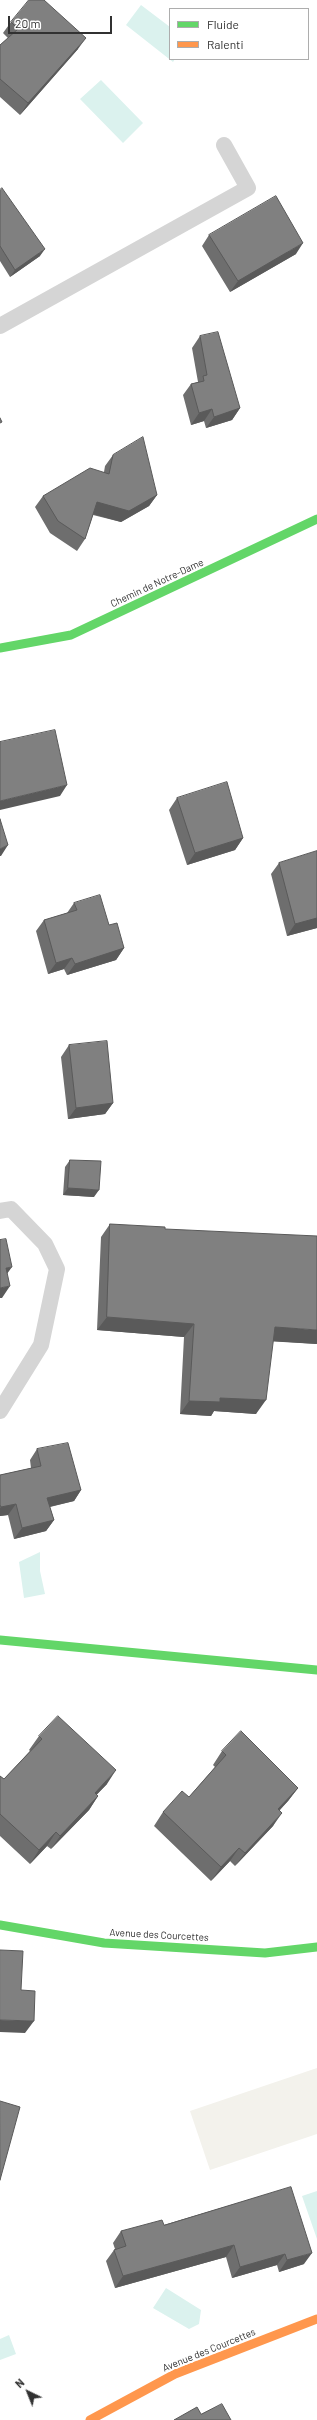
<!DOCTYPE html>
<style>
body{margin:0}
#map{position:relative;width:317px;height:2420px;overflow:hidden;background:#fff;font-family:Barlow,sans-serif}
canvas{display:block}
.legend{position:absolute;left:169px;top:8px;width:140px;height:52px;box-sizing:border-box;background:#fff;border:1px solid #adadad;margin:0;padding:5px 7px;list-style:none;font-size:12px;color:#313131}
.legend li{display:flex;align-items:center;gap:8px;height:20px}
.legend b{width:20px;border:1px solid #adadad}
.north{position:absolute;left:8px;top:2372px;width:40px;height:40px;-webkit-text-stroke:3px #fff;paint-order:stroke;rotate:317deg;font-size:11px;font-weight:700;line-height:16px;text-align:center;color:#313131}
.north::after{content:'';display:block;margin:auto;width:14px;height:18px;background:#313131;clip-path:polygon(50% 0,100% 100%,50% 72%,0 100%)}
.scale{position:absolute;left:8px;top:16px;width:104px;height:18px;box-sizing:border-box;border:2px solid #313131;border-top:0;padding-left:5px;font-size:12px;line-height:14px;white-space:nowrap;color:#313131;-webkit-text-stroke:3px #fff;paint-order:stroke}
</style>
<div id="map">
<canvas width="317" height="2420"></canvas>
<ul class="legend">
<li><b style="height:5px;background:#63d668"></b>Fluide</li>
<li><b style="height:5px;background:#ff974d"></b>Ralenti</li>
</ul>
<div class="north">N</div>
<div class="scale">20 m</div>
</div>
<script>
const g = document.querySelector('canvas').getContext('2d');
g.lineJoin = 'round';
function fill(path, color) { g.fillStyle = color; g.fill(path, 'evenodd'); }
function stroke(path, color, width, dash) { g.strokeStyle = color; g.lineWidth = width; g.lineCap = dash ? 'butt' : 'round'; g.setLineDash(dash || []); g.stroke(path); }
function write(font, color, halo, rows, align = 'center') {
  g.font = font + ' Barlow,sans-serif'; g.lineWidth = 4; g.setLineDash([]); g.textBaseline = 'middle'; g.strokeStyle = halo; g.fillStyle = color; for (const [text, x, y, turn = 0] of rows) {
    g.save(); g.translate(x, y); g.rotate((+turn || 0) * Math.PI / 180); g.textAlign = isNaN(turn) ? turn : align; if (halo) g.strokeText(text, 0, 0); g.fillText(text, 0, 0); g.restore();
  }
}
const green = new Path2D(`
 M317 2068V2134L210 2170 190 2111Z`);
const water = new Path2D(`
 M141 5 170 27V59H175L173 62 126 25Z
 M101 80 143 123 123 143 80 99Z
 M40 1552V1571L45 1594 24 1598 19 1562Z
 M317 2191V2239L302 2196Z
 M166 2288 201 2310 199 2324 189 2329 153 2308Z
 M9 2335 16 2354 0 2360V2339Z`);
const lane = new Path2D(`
 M0 326 248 188 224 145
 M0 1211 11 1209 45 1244 57 1269 41 1345 0 1411`);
const fast = new Path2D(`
 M0 648 71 635 317 519
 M0 1640 317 1670
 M0 1925 104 1943 265 1953 317 1947`);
const slow = new Path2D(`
 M90 2420 175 2374 317 2319`);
const wall = new Path2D(`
 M11 22 78 49 20 115 0 97V45L8 38 3 33Z
 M0 190 40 256 10 277 0 261Z
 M209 235 296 254 230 292 202 246Z
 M200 336 240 408 232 420 206 428 204 421 191 425 183 395 191 384 198 382 192 348Z
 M113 455 157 495 149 506 121 522 93 515 85 539 77 551 50 533 35 507 43 496 104 472 105 466Z
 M177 798 243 838 235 850 187 865 169 810Z
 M317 851V928L287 936 271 874 279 863Z
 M74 903 109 925 124 948 116 960 67 975 64 969 48 974 36 931 44 920 67 913Z
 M69 1045 113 1103 105 1114 68 1119 61 1057Z
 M70 1160 94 1197 63 1195 65 1167Z
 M110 1224 165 1229 317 1344 273 1341 256 1414 214 1411 211 1416 180 1414 184 1337 97 1330 101 1237Z
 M37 1449 81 1490 74 1501 50 1507 54 1520 46 1531 14 1539 8 1515 0 1516V1475L31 1468 30 1460Z
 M39 1736 107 1784 96 1795 98 1796 89 1810 51 1849 47 1846 30 1864 0 1836V1776L4 1779 30 1751 29 1750Z
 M222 1751 298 1788 288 1801 280 1810 273 1826 235 1866 230 1861 211 1881 154 1826 163 1812 189 1797 215 1767 213 1765Z
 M291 2187 304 2264 279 2272 277 2265 232 2278 226 2257 115 2288 106 2261 114 2250 115 2249 113 2243 121 2231 164 2225Z`);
const shadedWall = new Path2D(`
 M86 38 78 49 20 115 28 103Z
 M303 243 296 254 230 292 238 281Z
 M45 249 40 256 10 277 15 270Z
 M240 408 232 420 206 428 214 417Z
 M212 409 204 421 191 425 199 413Z
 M157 495 149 506 121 522 89 513 97 502Z
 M67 785 60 796 0 810V801Z
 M243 838 235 850 187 865 195 853Z
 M8 845 1 856H0V849Z
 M317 918V928L287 936 295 924Z
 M124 948 116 960 67 975 75 964Z
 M72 958 64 969 48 974 56 963Z
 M113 1103 105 1114 68 1119 76 1108Z
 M68 1188 99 1190 94 1197 63 1195Z
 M12 1267 4 1278 6 1268Z
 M10 1286 2 1298H0V1288Z
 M107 1317 194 1324 184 1337 97 1330Z
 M275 1327 317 1330V1344L266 1341Z
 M220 1398 266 1400 256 1414 214 1411 211 1416 180 1414 189 1401Z
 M81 1490 74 1501 40 1509 47 1498Z
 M16 1504 8 1515 0 1516V1508L1 1507Z
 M54 1520 46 1531 14 1539 22 1528Z
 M116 1770 107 1784 85 1807 95 1793Z
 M298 1788 288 1801 268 1822 278 1809Z
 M98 1796 89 1810 51 1849 60 1836Z
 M282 1813 273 1826 235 1866 245 1853Z
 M56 1832 47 1846 30 1864 39 1850Z
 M239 1848 230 1861 211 1881 221 1867Z
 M0 2020 34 2021 25 2033 0 2032Z
 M234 2245 226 2257 115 2288 123 2276Z
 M312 2253 304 2264 279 2272 287 2260Z
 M285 2254 277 2265 232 2278 240 2267Z`);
const building = new Path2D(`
 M29 0H44L86 38 28 103 0 79V45L18 29 11 22Z
 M2 188 45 249 15 270 0 246V190Z
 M276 196 303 243 238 281 209 235Z
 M218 332 240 408 214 417 212 409 199 413 191 384 204 381 203 376 207 375 200 336Z
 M0 418 2 422 0 423Z
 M143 437 157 495 129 511 97 502 85 539 58 521 43 496 90 468 109 474 113 455Z
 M55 730 67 785 0 801V742Z
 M227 782 243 838 195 853 177 798Z
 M0 819 8 845 0 849Z
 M317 851V918L295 924 279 863Z
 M100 895 109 925 117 923 124 948 75 964 72 958 56 963 44 920 77 910 74 903Z
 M107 1041 113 1103 76 1108 69 1045Z
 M70 1160 101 1161 99 1190 68 1188Z
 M110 1224 165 1227V1229L317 1236V1330L275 1327 266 1400 220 1398V1402L189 1401 194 1324 107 1317Z
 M6 1239 12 1267 6 1268 10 1286 0 1288V1240Z
 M68 1443 81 1490 47 1498 54 1520 22 1528 16 1504 1 1507 0 1505V1475L41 1466 37 1449Z
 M58 1716 116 1770 95 1793 98 1796 60 1836 56 1832 39 1850 0 1814V1776L4 1779 42 1739 39 1736Z
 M241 1731 298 1788 278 1809 282 1813 245 1853 239 1848 221 1867 163 1812 182 1791 189 1797 226 1755 222 1751Z
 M0 1950 23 1951 21 1990 35 1991 34 2021 0 2020Z
 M0 2101 20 2107 0 2180Z
 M291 2187 312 2253 287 2260 285 2254 240 2267 234 2245 123 2276 114 2250 126 2246 121 2231 162 2220 164 2225Z
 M222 2404 231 2420H174L197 2407 201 2414Z`);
const streetNames = [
 ["Chemin de Notre-Dame",157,583,-25],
 ["Avenue des Courcettes",159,1935,3],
 ["Avenue des Courcettes",209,2350,-22]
];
fill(green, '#f3f2ec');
fill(water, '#dbf2ee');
stroke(lane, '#d5d5d5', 16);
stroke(fast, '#63d668', 9);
stroke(slow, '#ff974d', 9);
fill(wall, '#6e6e6e');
fill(shadedWall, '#5a5a5a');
fill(building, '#808080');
stroke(building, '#5a5a5a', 1);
write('10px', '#313131', '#fff', streetNames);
</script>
